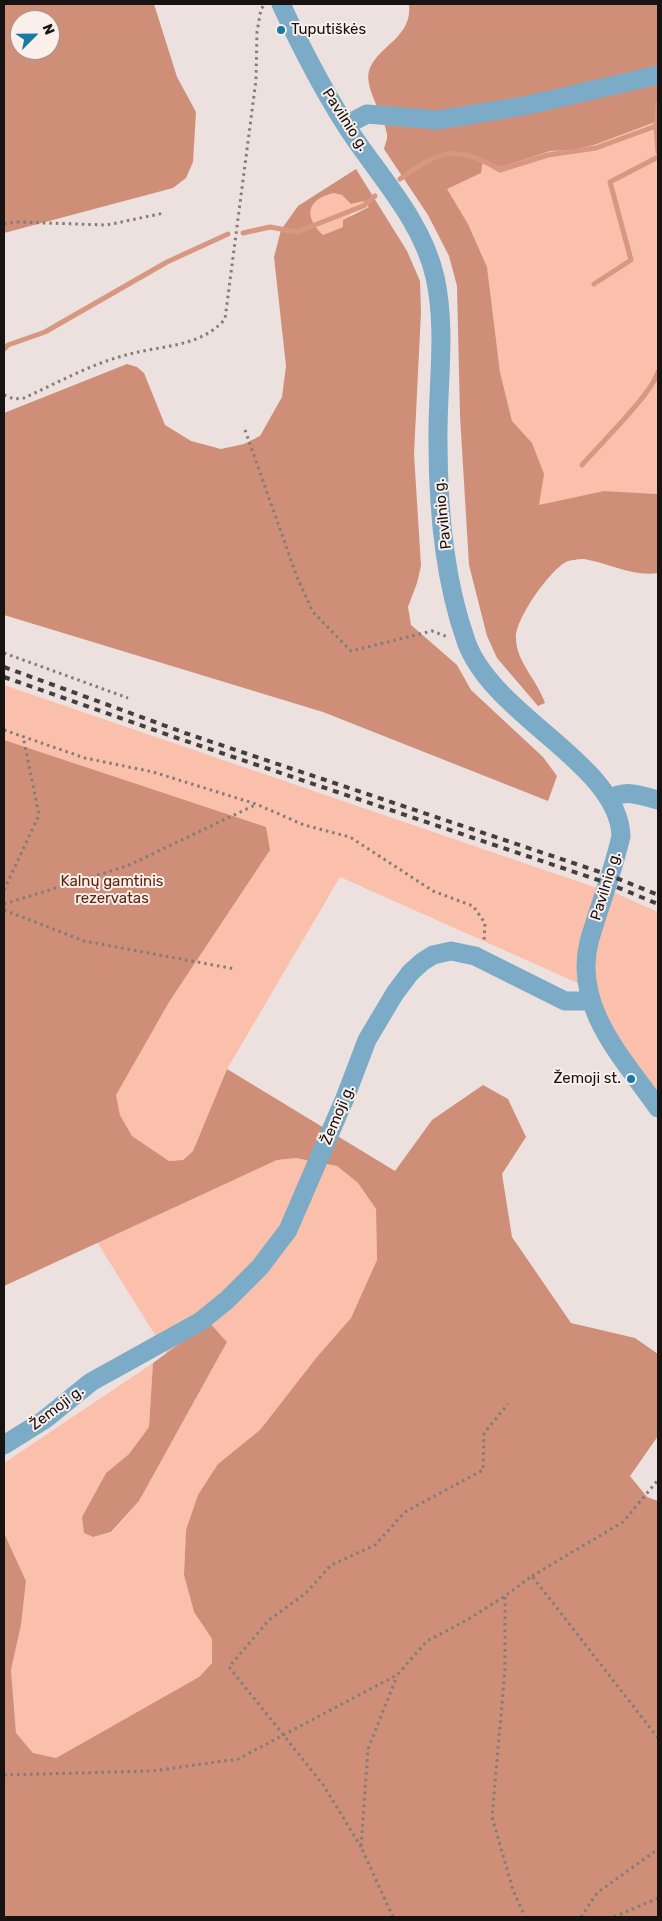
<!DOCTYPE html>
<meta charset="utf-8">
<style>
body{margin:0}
#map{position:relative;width:662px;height:1921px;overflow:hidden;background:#ece1de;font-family:Rubik,sans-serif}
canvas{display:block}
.frame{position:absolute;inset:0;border:5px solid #171312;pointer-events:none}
.north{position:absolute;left:10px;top:10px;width:50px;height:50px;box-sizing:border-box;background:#faefeb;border:1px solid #9f9794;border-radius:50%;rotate:67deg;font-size:14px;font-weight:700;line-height:20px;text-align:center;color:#171312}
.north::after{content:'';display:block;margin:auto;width:18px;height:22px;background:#177ba6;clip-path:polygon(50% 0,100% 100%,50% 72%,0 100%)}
</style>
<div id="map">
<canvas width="662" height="1921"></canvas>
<div class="frame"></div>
<div class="north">N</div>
</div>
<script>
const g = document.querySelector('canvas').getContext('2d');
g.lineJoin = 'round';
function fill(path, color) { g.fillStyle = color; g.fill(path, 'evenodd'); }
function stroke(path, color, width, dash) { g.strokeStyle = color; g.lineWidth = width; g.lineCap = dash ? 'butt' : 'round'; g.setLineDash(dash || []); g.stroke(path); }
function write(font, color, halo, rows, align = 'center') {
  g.font = font + ' Rubik,sans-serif'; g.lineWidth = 4; g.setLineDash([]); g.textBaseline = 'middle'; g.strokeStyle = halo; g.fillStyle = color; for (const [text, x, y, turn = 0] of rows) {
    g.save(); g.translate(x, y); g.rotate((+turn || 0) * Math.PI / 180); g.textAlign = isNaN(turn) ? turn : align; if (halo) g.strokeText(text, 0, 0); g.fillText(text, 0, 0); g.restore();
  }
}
const green = new Path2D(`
 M658 121V494L604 491 538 506 532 443 512 421 500 372 487 267 468 224 446 189 481 173 483 160 525 158 550 151 571 150 594 145Z
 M334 193 342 195 351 204 364 201 369 207 351 214 343 227 323 235C303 216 307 199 334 193Z
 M4 685 597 888 580 984 340 877 227 1069 193 1151 182 1160 169 1161 132 1136 120 1115 116 1096 4 1220Z
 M613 892 658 912V1092C626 1046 585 1004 598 944 601 926 608 909 613 892Z
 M297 1158 337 1166 358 1183 376 1209 377 1261 351 1318 316 1358 260 1430 218 1464 186 1530 184 1575 194 1612 212 1639V1663L199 1677 56 1758 33 1753 16 1733 11 1670 21 1625 26 1581 4 1533V1463L153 1363 149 1427 129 1454 106 1473 82 1517 84 1533 93 1537 112 1532 139 1501 227 1342 209 1322 167 1354 97 1242 277 1160Z`);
const forest = new Path2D(`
 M4 4H154L177 77 196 112 193 162 186 178 173 188 4 233ZM20 20H50V50H20Z
 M409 4H658V121L594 145 571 150 550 151 501 167 483 161 481 173 447 189 468 224 487 267 500 372 512 421 532 443 544 474 539 505 604 491 658 494V573C633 577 609 563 584 559 579 559 572 560 568 561 551 568 515 619 516 638 516 662 538 681 545 703L538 706 497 658 487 636 469 565 460 416 457 286 449 256 428 215 384 149C385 144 388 139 387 134 384 114 362 86 370 68 380 45 413 36 409 4Z
 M356 169 407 251 420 281 421 312 414 454 421 566 417 583 408 607 411 625 457 665 471 690 543 757 557 776 548 801 323 712 4 615V413L127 364 137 367 144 373 165 425 191 441 221 449 244 444 260 436 282 397 286 366 274 257 281 230 298 206ZM334 193 342 195 351 204 364 201 369 207 343 220V227L323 235C303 216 307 199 334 193Z
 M4 740 266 827 270 850 169 1002 116 1095 120 1115 132 1136 169 1161 183 1160 193 1151 227 1069 395 1171 432 1120 483 1085 508 1099 526 1137 502 1174 512 1237 571 1323 635 1338 658 1354V1436L630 1476 647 1497 658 1501V1917H4V1533L26 1581 21 1625 11 1670 16 1733 33 1753 56 1758 199 1677 212 1663V1639L194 1612 184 1575 186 1530 198 1495 218 1464 260 1430 316 1358 351 1318 377 1260 376 1209 358 1183 337 1166 296 1158 277 1160 4 1286Z
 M209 1322 227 1342 139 1501 111 1532 93 1537 84 1533 82 1517 106 1473 129 1454 149 1427 153 1363Z`);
const stream = new Path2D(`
 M656 126 658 152
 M400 179C440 150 456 144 500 170L548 155 596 148 656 126 658 104
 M243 233 270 227 297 232 363 206 375 196
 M594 284 631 260 610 182 658 157
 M4 349 8 345 45 332 167 262 228 234
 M582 465C600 444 651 395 658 372`);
const path = new Path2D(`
 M4 224 16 222 107 225 164 213
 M4 395 14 399 24 398C57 383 91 364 126 355 161 345 200 348 225 319L256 80 257 32 261 9 265 4
 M245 430 297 577 313 612 351 651 432 631 448 637
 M4 653 128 698
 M4 730 85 758 153 772 256 804 304 825 350 837 433 891 473 906 485 923 484 943
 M4 890 39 815 23 736
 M4 904 127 866 255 805
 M4 910 84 941 235 969
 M532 1576 623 1522 658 1480
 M505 1597V1669L492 1817 513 1890 525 1917
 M4 1775 152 1771 238 1759 397 1675 427 1641 467 1620 505 1596 532 1576 658 1738
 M361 1847 324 1786 229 1667 269 1620 306 1593 331 1565 375 1545 405 1512 483 1470 484 1433 508 1404
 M393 1917 361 1847 368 1749 397 1676
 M581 1917 597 1893 658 1849
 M614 1917 658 1898`);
const minor = new Path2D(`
 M281 4C300 45 321 86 345 124 376 173 422 219 435 277 447 331 437 388 438 442 438 507 444 579 466 641 492 716 619 764 621 836 613 872 599 907 589 942 573 1008 624 1059 658 1108
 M346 125 367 114 438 120 469 115 528 105 658 75
 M609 799C626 789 640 795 658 800
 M4 1445 44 1420 91 1382 201 1321 227 1300 260 1267 288 1230 345 1098 367 1040 395 993 410 973 422 962 433 955 451 951 475 956 565 1001H589`);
const rail = new Path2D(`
 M4 667 185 733 609 875 658 895
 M4 677 177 738 607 883 658 904`);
const markers = [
 [281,30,5,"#177ba6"],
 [631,1079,5,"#177ba6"]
];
const poiNames = [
 ["Tuputiškės",291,30],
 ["Žemoji st.",621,1079,"right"]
];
const streetNames = [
 ["Pavilnio g.",345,120,57],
 ["Pavilnio g.",443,514,-96],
 ["Pavilnio g.",606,886,-73],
 ["Žemoji g.",338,1115,-67],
 ["Žemoji g.",57,1408,-37]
];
const parkNames = [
 ["Kalnų gamtinis",112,882],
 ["rezervatas",112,899]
];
fill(green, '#fbc0ab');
fill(forest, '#ce8e77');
stroke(stream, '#d89780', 5);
stroke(path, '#837c7a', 3, [2.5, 4]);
stroke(minor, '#7babc7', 19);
stroke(rail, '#443e3d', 4, [6, 6]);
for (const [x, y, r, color] of markers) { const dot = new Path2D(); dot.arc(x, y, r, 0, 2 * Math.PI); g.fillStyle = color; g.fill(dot); stroke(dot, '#faefeb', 2); }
write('15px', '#171312', '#faefeb', poiNames, 'left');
write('15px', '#171312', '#faefeb', streetNames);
write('15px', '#60250e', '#faefeb', parkNames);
</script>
